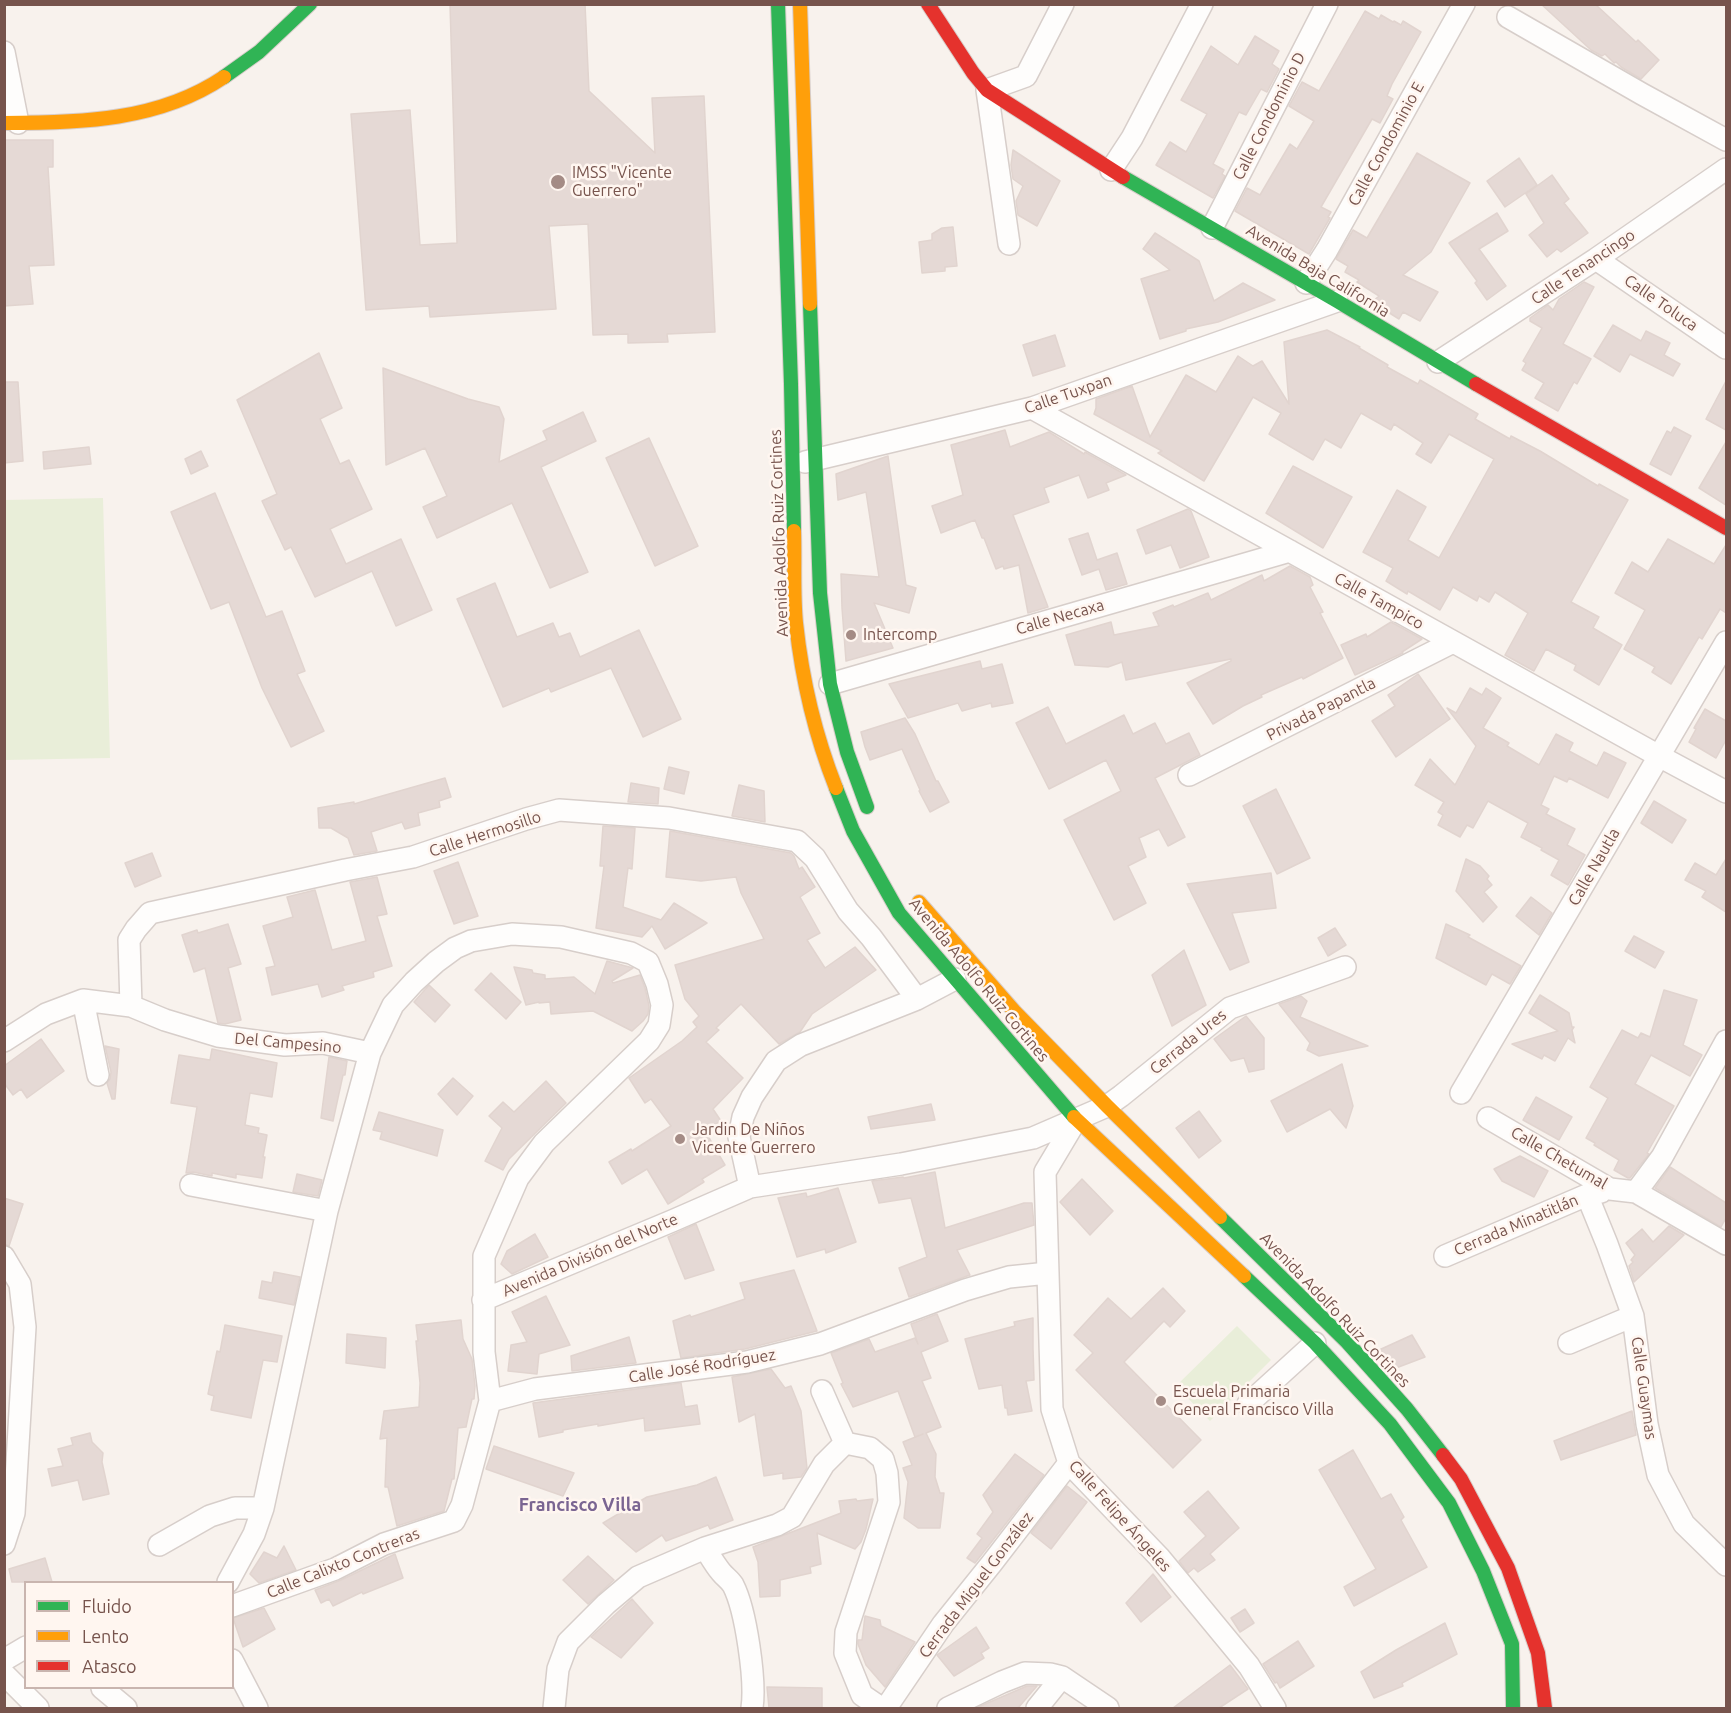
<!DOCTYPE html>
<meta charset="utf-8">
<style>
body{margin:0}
#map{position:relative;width:1731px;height:1713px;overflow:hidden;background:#f8f2ed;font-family:Ubuntu,sans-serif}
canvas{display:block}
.frame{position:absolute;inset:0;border:6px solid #77544d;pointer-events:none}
.legend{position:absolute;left:24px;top:1581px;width:210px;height:108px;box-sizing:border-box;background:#fff6f0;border:2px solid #c9b5af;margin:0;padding:8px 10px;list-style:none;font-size:18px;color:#77544d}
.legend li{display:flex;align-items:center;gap:12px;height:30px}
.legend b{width:30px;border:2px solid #c9b5af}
</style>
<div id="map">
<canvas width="1731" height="1713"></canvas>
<div class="frame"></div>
<ul class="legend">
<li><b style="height:8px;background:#30b455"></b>Fluido</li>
<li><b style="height:8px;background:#ff9f0a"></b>Lento</li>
<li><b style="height:8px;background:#e5322d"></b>Atasco</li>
</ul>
</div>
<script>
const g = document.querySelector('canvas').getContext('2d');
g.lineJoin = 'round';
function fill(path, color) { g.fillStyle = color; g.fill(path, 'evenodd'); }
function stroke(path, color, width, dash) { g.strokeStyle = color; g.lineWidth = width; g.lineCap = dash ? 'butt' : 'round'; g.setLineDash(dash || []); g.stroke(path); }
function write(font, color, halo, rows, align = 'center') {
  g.font = font + ' Ubuntu,sans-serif'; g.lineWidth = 5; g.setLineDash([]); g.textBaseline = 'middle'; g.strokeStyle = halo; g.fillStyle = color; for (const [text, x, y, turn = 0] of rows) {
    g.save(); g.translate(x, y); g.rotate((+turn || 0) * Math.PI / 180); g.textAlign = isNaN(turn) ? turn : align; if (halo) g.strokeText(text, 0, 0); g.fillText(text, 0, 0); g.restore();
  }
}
const green = new Path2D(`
 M103 498 110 758 5 760V500Z
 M1237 1326 1271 1360 1210 1421 1176 1386Z`);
const building = new Path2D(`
 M450 4H585L589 91 655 153 652 98 704 96 715 332 667 334 668 342 628 343V334L593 335 588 224 549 226 556 309 430 317 429 306 366 310 351 114 410 110 420 245 457 243Z
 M1541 4H1595L1636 42 1638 40 1659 60 1641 79 1621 67 1616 62 1614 63 1605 54 1602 56 1591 50Z
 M1365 11 1379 19 1381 15 1393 22 1394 21 1401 25 1403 21 1421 32 1392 84 1387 96 1393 99 1380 123 1372 119 1321 207 1331 212 1328 217 1330 218 1309 254 1235 211 1247 188 1260 195 1290 144 1297 149 1314 121 1289 106 1302 82 1319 91Z
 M1255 36 1279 51 1272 64 1279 69 1267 92 1261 89 1246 115 1239 112 1213 164 1224 170 1222 174 1225 176 1213 198 1156 165 1170 142 1186 152 1207 114 1181 100 1211 46 1238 65Z
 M4 140H53V167H48L54 265 29 266 33 304 4 306Z
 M1013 150 1060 181 1037 226 1018 215 1016 201 1023 186 1013 179 1011 165Z
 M1417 153 1470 183 1431 252 1403 275 1438 292 1420 321 1403 312 1399 319 1372 302 1379 296 1357 282 1359 280 1345 272 1348 266 1336 259 1353 230 1367 238Z
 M1519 158 1537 185 1505 207 1487 181Z
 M1552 175 1569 199 1564 203 1588 233 1561 252 1557 249 1547 257 1529 235 1544 223 1526 194Z
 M1497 213 1508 231 1479 249 1506 286 1487 300 1475 283 1477 281 1449 243Z
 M953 227 957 266 945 267V271L922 273 919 242 932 240V234L942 228Z
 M1155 233 1199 261 1214 301 1243 283 1275 300 1218 322 1186 329V331L1160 339 1141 279 1170 270 1143 249Z
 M1584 282 1594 287 1563 344 1591 359 1577 384 1574 382 1558 411 1535 398 1544 383 1522 370 1526 363 1523 361 1542 328 1530 321V318L1548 305 1553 310 1559 299Z
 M1613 325 1641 341 1646 331 1670 343 1664 355 1680 364 1673 376 1630 354 1620 372 1594 356Z
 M1327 330 1360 347 1359 348 1388 365 1387 367 1418 384 1420 380 1478 414 1475 419 1510 439 1511 436 1540 451 1598 486 1599 484 1628 500 1571 602 1599 617 1593 628 1622 645 1599 685 1574 670 1576 665 1546 649 1534 671 1505 655 1528 613 1495 592 1489 602 1479 596 1477 601 1453 587 1440 610 1408 591 1407 594 1386 581 1393 568 1363 552 1397 490 1426 507 1408 540 1439 558 1494 459 1449 434 1431 463 1416 454 1423 443 1394 424 1391 430 1361 413 1341 448 1325 439 1313 460 1269 434 1281 413 1253 397 1204 481 1158 453 1162 451 1094 414 1096 408V399L1132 386 1150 437 1186 375 1216 392 1238 356 1253 366 1262 361 1289 404 1284 342Z
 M1055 335 1065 366 1033 376 1023 345Z
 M319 353 342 408 320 419 340 464 349 460 372 509 330 529 346 564 401 539 432 610 396 626 372 571 315 597 291 547 285 550 262 501 277 494 237 400Z
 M383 368 468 399 499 407 504 419 499 462 547 440 543 431 583 412 596 441 541 467 588 572 550 588 512 503 437 538 423 507 447 496 425 448 386 465Z
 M1726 381V430L1706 419Z
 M4 382H18L23 461 4 463Z
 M1674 427 1691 436 1671 475 1650 464 1667 431 1671 433Z
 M1005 430 1010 447 1049 432 1084 454 1085 452 1126 475 1106 483 1109 490 1088 498 1079 475 1044 488 1049 502 1013 515 1048 607 1028 613 1019 565 1004 569 1003 566 996 569 984 538H982L975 520 941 533 932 506 963 495 951 445Z
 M649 438 698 546 655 566 606 458Z
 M1726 442V505L1699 488Z
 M89 447 91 464 44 469 43 452Z
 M201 451 208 466 191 474 185 459Z
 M888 456 906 585 916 588 909 613 874 603 893 648 846 661 842 608 841 574 879 577 866 492 838 500 836 474Z
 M1293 466 1352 497 1323 548 1266 513Z
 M215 493 266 617 282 611 305 671 297 674 324 731 291 747 262 688 229 602 211 609 171 512Z
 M1188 509 1191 511 1209 557 1180 568 1171 545 1146 554 1137 530Z
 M1088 533 1097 560 1117 553 1127 584 1106 590 1099 569 1082 575 1069 539Z
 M1668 539 1714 564 1726 545V613L1720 609 1702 639 1699 637 1671 684 1652 672 1655 667 1624 649 1645 610 1615 593 1632 562 1648 572Z
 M1290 566 1310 577 1313 585 1310 587 1323 612 1320 613 1343 658 1303 679 1302 677 1261 695 1262 697 1243 706 1213 724 1187 683 1231 661V659L1126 680 1122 662 1108 667 1075 665 1066 635 1111 622 1114 635 1159 626 1153 613 1173 605 1174 607 1208 593 1211 600 1262 575 1264 581Z
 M495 583 517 637 553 623 559 637 570 633 580 657 639 630 681 719 643 737 611 668 551 692 549 688 503 707 457 599Z
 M1391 622 1422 639 1402 652 1403 653 1355 675 1341 645 1366 634 1367 637Z
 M980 661 982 669 1002 664 1013 703 992 707 991 703 962 711 958 703 908 718 889 684Z
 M1418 674 1450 719 1396 757 1372 721 1395 706 1388 695Z
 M1470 688 1482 695 1486 688 1501 698 1483 728 1509 743 1507 746 1539 765 1556 734 1573 743 1569 751 1597 766 1604 752 1626 763 1608 798 1569 778 1567 782 1554 776 1541 805 1549 809 1546 814 1575 829 1567 845 1585 855 1568 885 1551 875 1559 860 1541 850 1542 848 1521 837 1528 823 1488 801 1473 828 1467 825 1460 837 1438 825 1443 815 1438 812 1444 802 1415 785 1430 759 1455 785 1476 746 1447 708 1456 713Z
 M1048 707 1066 744 1124 715 1133 734 1155 723 1166 744 1189 733 1200 755 1155 778 1185 837 1168 846 1159 829 1139 838 1146 857 1128 866 1146 903 1114 920 1064 820 1121 791 1106 760 1049 789 1016 723Z
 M1705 709 1726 721V740L1716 758 1689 742 1696 729 1694 728Z
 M905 718 915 734 936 781H938L949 802 930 812 919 791 920 790 902 749 870 760 865 747 861 732Z
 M669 767 689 772 684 794 664 789Z
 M445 778 451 797 439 801 440 807 418 813 420 825 405 829 402 822 371 832 377 851 354 855 348 838 331 828H319L318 808 354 802V804Z
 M631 783 659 788 658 804 628 802Z
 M739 785 764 791 765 822 732 816Z
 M1276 789 1310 858 1277 874 1243 806Z
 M1654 801 1686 820 1672 843 1641 823Z
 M603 826 635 828 632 869 628 868 623 907 661 920 674 903 707 923 665 949 652 926 642 937 596 928 604 866H600Z
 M670 831 791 853 794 856 799 869 802 867 815 887 800 897 820 933 807 940 825 968 855 947 876 970 812 1014 800 1032 779 1044 741 1004 716 1028 719 1030 706 1042 743 1078 713 1109 721 1121 705 1131 725 1165 702 1179 704 1182 668 1204 647 1169 622 1184 609 1162 631 1149 632 1151 671 1126 651 1099 645 1103 629 1078 682 1041 697 1027 693 1022 699 1016 685 999 675 965 764 939 741 893 736 877 701 881 666 877Z
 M152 853 161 876 135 887 125 863Z
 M1466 859 1480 866 1489 876 1487 879 1492 885 1484 892 1497 907 1483 922 1456 891Z
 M1726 859V912L1702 897 1706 891 1685 880 1695 863 1716 875Z
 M458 862 478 916 454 924 434 871Z
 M1271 873 1276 908 1232 913 1249 962 1230 970 1187 884Z
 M377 877 387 914 377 916 392 966 373 972 374 977 342 986 344 990 322 997 318 984 272 995 266 968 275 966 263 926 293 917 287 897 315 890 332 950 366 941 350 882Z
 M1531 897 1552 913 1539 935 1516 916Z
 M228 924 241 964 228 968 241 1020 225 1024 218 1023 205 968 194 972 182 935 197 930 198 933Z
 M1446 924 1470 935 1468 937 1521 966 1510 984 1492 974 1486 985 1436 958Z
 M1335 928 1346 945 1328 956 1318 938Z
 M1634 936 1664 952 1655 968 1625 951Z
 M1184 950 1206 1005 1172 1026 1152 975Z
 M607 961 633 968 612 981 613 983 640 975 645 988 649 1006 648 1014 643 1021 632 1031 593 1011 551 1014 550 1002 539 1003V1002L526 1005 514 967 532 970 533 973 545 975V979L574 977 595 994Z
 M491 973 521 1002 506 1019 475 990Z
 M429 985 450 1005 435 1022 414 1002Z
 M1664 990 1697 1000 1683 1045 1702 1055 1690 1076 1651 1055 1635 1084 1674 1106 1647 1153 1649 1154 1630 1178H1628L1614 1170 1619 1160 1594 1145 1595 1143 1586 1138 1608 1098 1590 1087 1622 1030 1638 1038 1641 1033 1650 1037Z
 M1540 995 1569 1013 1572 1027H1574L1572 1030 1575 1043 1568 1038 1555 1061 1544 1055 1542 1059 1512 1044 1558 1031 1529 1013Z
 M1301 996 1307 1001 1300 1017 1368 1046 1319 1056 1307 1050 1310 1043 1279 1004Z
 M1246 1016 1264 1038V1069L1249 1072 1244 1058 1231 1061 1214 1039Z
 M41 1039 64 1071 27 1098 21 1089 13 1095 4 1083V1066Z
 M105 1046 119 1049 115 1099H112L107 1083 110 1079 111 1072Z
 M212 1049 277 1063 272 1097 250 1093 245 1125 259 1128 258 1133 267 1135 263 1157H265L262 1178 236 1174V1178L212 1173V1176L193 1172 186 1173 197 1107 171 1103 179 1055 210 1060Z
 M329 1057 347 1061 345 1075H343L333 1121 321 1118Z
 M1342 1064 1353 1106 1346 1128 1330 1109 1287 1132 1271 1101Z
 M453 1078 473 1096 457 1115 438 1094Z
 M546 1081 566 1103 509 1159 503 1170 485 1161 502 1128 489 1116 503 1102 514 1112Z
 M1536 1097 1572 1117 1559 1140 1523 1120Z
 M931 1104 935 1120 871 1129 868 1117Z
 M1199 1111 1221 1141 1199 1158 1176 1128Z
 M379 1112 443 1130 437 1156 380 1139 382 1132 373 1130Z
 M1520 1156 1548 1171 1534 1197 1502 1181 1494 1169Z
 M1670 1167 1726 1203V1218L1721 1227 1655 1188Z
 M935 1172 945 1228 1024 1203H1032L1034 1225 957 1250 970 1275 909 1297 899 1268 927 1257 911 1198 879 1203 872 1181 903 1177 904 1178Z
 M297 1174 322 1180 318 1196 293 1192Z
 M1082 1179 1113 1211 1090 1235 1060 1202Z
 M838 1188 856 1242 826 1253 825 1249 797 1257 778 1198 806 1193 807 1197Z
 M4 1198 23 1204 9 1246 4 1244Z
 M696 1224 714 1270 685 1279 668 1237Z
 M1669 1226 1684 1235 1634 1282 1629 1266 1633 1262 1631 1260 1635 1255 1626 1243 1642 1229 1653 1242Z
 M535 1234 548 1257 512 1274 501 1264 507 1251Z
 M794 1270 817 1331 745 1349 681 1358 673 1321 690 1315 691 1317 745 1299 740 1283Z
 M274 1272 300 1277 294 1305 259 1298 262 1281 272 1283Z
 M1163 1288 1185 1311 1170 1327 1164 1321 1124 1362 1201 1440 1173 1468 1076 1370 1093 1353 1074 1335 1108 1298 1131 1319Z
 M546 1296 570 1345 539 1354 537 1374 508 1371 511 1345 527 1342 512 1312Z
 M937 1314 948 1341 921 1352 931 1378 922 1381 941 1427 926 1433 936 1454 935 1477 940 1493H944L940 1528H918L904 1518 908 1482 903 1468 912 1465 903 1442 923 1434 915 1437 898 1391 853 1407 841 1384 843 1383 831 1353 869 1339 875 1352 915 1338 918 1344 911 1324Z
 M1033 1318V1348L1034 1380 1026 1381 1032 1411 1008 1415 1007 1408H1005L1002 1385 979 1389 965 1339 1015 1326 1014 1322Z
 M461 1320 463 1339 472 1359 475 1386 474 1399H472L466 1427 458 1428 454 1479H452L444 1511 397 1526 388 1487H385L387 1438 380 1439 384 1411 419 1407 420 1383 416 1341H418L416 1325Z
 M225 1325 282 1336 277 1362 263 1360 251 1418 211 1410 214 1396 208 1394 217 1351 220 1352Z
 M347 1334 386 1338 385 1368 346 1363Z
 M1412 1335 1425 1357 1396 1368 1379 1350Z
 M629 1337 636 1363 572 1371 571 1356Z
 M771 1369 785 1388 791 1386 801 1411 807 1468 801 1477 783 1479V1473L764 1476 755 1414 739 1422 732 1377Z
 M681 1383 685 1407 697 1405 700 1424 645 1431 644 1418 598 1426V1424L563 1430V1432L539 1437 533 1403Z
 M1632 1411 1636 1435 1561 1460 1554 1441Z
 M90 1433 92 1442 103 1453 102 1462 109 1494 83 1500 78 1480 52 1486 48 1469 63 1466 58 1449 73 1445 71 1438Z
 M494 1446 574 1473 563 1496 486 1469Z
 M1353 1450 1381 1499 1391 1494 1404 1517 1401 1520 1427 1567 1354 1606 1344 1587 1376 1569 1319 1470Z
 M1015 1454 1044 1475 975 1563 967 1558 982 1538 977 1534 993 1512 983 1495Z
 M716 1477 733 1520 710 1529 708 1525 666 1541 662 1535 636 1552 603 1523 647 1497 697 1485Z
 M1067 1486 1087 1502 1051 1549 1031 1533Z
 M1208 1491 1239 1528 1210 1554 1215 1560 1198 1572 1194 1568 1188 1573 1179 1561 1206 1536 1184 1512Z
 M856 1499 857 1501 873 1499 866 1529 861 1542 855 1549 817 1533 821 1564 810 1567 811 1573 780 1580V1596L760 1597 758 1562 753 1547 841 1513 839 1501Z
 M284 1546 296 1570 259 1583 250 1574 264 1552 277 1558Z
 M395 1554 403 1578 363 1594 362 1592 333 1606 329 1599 321 1603 315 1590 341 1580Z
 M588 1556 614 1580 588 1604 563 1580Z
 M45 1558 52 1582H12L9 1569Z
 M1153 1574 1171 1597 1141 1622 1126 1603Z
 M632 1599 653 1623 621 1658 591 1637Z
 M264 1608 275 1629 243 1647 233 1618Z
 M1245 1609 1254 1623 1240 1632 1231 1618Z
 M865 1616 880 1620 881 1626 915 1642 885 1687 866 1665 858 1644V1640H862Z
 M1445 1623 1457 1654 1402 1683 1403 1686 1374 1698 1361 1672 1396 1650Z
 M976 1627 989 1648 981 1653 984 1658 954 1676 937 1655Z
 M1298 1641 1314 1666 1280 1688 1277 1682 1275 1683 1263 1664Z
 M1230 1665 1248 1689 1219 1708H1173Z
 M1027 1686H1037L1018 1708H976Z
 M767 1687 822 1688V1708H769Z`);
const street = new Path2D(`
 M1508 17 1642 94 1726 140
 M4 52 18 123
 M1111 170 1132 138 1202 4
 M1212 228 1327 4
 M1009 244 987 90 1026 76 1063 4
 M1596 259 1726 348
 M1306 283 1327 250 1464 4
 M1438 362 1596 259 1726 169
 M1032 408 1659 756 1726 792
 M805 462 1032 408 1337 301
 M830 684 1290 551
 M1189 775 1453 642
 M83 1000 98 1075
 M131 1006 129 940 136 929 150 913 345 870 413 857 526 819 559 810 669 818 797 841 815 858 848 911 871 937 917 999
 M4 1041 46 1014 83 1000 131 1006 165 1020 218 1036 285 1045 323 1043 370 1053
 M1461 1093 1726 642
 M1488 1118 1610 1189 1636 1192 1726 1244
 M1076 1120 1045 1172 1052 1409 1069 1463 1159 1557 1249 1666 1275 1708
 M191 1185 327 1211
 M750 1187 739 1137 743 1117 752 1097 776 1061 801 1045 917 999 955 979
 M1636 1192 1662 1157 1726 1041
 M1587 1195 1607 1244 1633 1316 1647 1424 1658 1475 1684 1524 1726 1565
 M1445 1256 1587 1195 1601 1192
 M4 1257 20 1284 25 1327 14 1513 4 1544
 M483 1300 672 1221 750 1187 901 1164 1033 1138 1107 1106 1121 1096 1230 1008 1345 967
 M1569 1343 1633 1316
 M822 1391 845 1443
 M490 1401 535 1389 747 1362 820 1344 965 1290 1009 1277 1048 1273
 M1248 1404 1315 1343
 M845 1443 870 1448 883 1459 887 1473 889 1502 846 1632 845 1653 862 1695 881 1708
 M159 1545 210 1516 235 1508H263
 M705 1548C710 1556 715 1565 721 1572 725 1577 730 1580 733 1585 746 1610 756 1681 752 1708
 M228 1582 254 1534 263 1508 327 1211 370 1053 393 1005 414 982 436 962 455 948 471 941 512 934 561 937 631 953 648 962 657 984 662 1005 659 1025 649 1041 544 1143 518 1178 484 1256V1352L490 1401 462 1505 454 1521 384 1544 335 1569 232 1606
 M4 1660 26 1647
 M232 1660 257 1708
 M4 1674 38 1708
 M102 1688 126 1708
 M554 1708 558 1669 568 1642 606 1604 638 1577 705 1548 777 1525 792 1517 824 1464 845 1443
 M886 1708 943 1624 992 1563 1069 1463
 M948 1708 1002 1682 1025 1673 1050 1674 1062 1677 1108 1708
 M1037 1708 1062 1677`);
const fast = new Path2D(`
 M778 4 791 384 794 531
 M224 77 259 52 310 4
 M1123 177 1337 301 1476 384
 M810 304 820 593 830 684 847 752 867 807
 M836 788 853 831 899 913 1074 1117
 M1220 1217 1347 1342 1407 1409 1443 1455
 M1244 1276 1315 1343 1390 1424 1449 1503 1483 1571 1512 1644 1513 1708`);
const slow = new Path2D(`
 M800 4 810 304
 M4 123C80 123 159 121 224 77
 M794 531C795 561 793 593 796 623 802 679 815 735 836 788
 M919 902 1015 1012 1107 1106 1220 1217
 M1074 1117 1244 1276`);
const jam = new Path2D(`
 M928 4 973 73 987 90 1123 177
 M1476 384 1726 528
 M1443 1455 1461 1479 1508 1568 1538 1653 1545 1708`);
const markers = [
 [558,182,8,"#a48b85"],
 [851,635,6,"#a48b85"],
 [680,1139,6,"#a48b85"],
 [1161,1401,6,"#a48b85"]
];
const streetNames = [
 ["Calle Condominio D",1269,116,-63],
 ["Calle Condominio E",1386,144,-61],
 ["Calle Tenancingo",1583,267,-34],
 ["Avenida Baja California",1318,271,31],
 ["Calle Toluca",1661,303,35],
 ["Calle Tuxpan",1068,394,-19],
 ["Avenida Adolfo Ruiz Cortines",779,533,-92],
 ["Calle Tampico",1379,601,29],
 ["Calle Necaxa",1060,617,-16],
 ["Privada Papantla",1321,709,-27],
 ["Calle Hermosillo",485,834,-18],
 ["Calle Nautla",1594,867,-60],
 ["Avenida Adolfo Ruiz Cortines",979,980,50],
 ["Cerrada Ures",1188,1042,-39],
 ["Del Campesino",288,1043,5],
 ["Calle Chetumal",1559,1158,30],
 ["Cerrada Minatitlán",1516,1225,-23],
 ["Avenida División del Norte",590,1255,-23],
 ["Avenida Adolfo Ruiz Cortines",1335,1310,46],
 ["Calle José Rodríguez",702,1366,-9],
 ["Calle Guaymas",1644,1388,82],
 ["Calle Felipe Ángeles",1120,1516,48],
 ["Calle Calixto Contreras",343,1563,-22],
 ["Cerrada Miguel González",976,1585,-53]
];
const poiNames = [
 ["IMSS \"Vicente",572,173],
 ["Guerrero\"",572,191],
 ["Intercomp",863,635],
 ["Jardin De Niños",692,1130],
 ["Vicente Guerrero",692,1148],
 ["Escuela Primaria",1173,1392],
 ["General Francisco Villa",1173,1410]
];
const neighbourhoodNames = [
 ["Francisco Villa",580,1505]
];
fill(green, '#e9eed9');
fill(building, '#e5d9d5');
stroke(building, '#e1d4cf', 1.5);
stroke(street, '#d7ceca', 24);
stroke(fast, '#d8ceca', 16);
stroke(slow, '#d8ceca', 16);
stroke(jam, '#d8ceca', 16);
stroke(street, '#fefdfc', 21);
stroke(fast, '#30b455', 14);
stroke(slow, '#ff9f0a', 14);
stroke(jam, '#e5322d', 14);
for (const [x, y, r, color] of markers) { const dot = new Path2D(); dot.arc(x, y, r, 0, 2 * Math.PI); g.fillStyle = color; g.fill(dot); stroke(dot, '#fff6f0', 2); }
write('16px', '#77544d', '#fff6f0', streetNames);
write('16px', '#77544d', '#fff6f0', poiNames, 'left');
write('bold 18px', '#7a6592', '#fff6f0', neighbourhoodNames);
</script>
